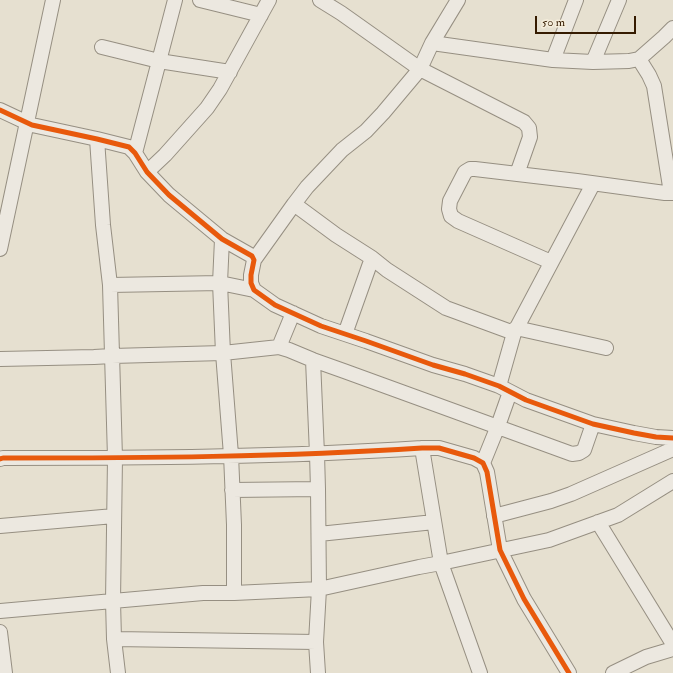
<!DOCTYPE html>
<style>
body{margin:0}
#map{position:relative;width:673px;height:673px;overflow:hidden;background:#e6e0d0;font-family:"IM FELL Double Pica",serif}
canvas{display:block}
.scale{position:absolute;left:535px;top:16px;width:101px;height:18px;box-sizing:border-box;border:2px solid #351b00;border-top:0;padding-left:5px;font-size:12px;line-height:14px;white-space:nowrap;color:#351b00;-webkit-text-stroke:3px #f5eddb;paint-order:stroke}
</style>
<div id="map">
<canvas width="673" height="673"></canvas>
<div class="scale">50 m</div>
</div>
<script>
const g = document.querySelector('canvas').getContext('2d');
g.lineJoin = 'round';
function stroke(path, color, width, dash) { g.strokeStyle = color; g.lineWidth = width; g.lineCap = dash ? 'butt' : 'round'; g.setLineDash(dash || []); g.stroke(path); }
const minor = new Path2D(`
 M200 0 261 15
 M320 0 341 13 420 69 524 122 529 128 530 137 517 174
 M432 43 458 0
 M102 47 159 61 230 72
 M639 59 649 75 654 86 671 193
 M553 60 576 0
 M593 62 619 0
 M0 110 32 125 97 139 129 147 135 153 147 172 169 195 222 239 252 256 254 260 251 275V283L254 290 275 305 321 326 366 341 433 365 465 374 499 386 526 400 593 424 634 433 656 437 673 438
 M97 139 103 225 110 285 115 458 113 601 114 639 118 673
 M135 153 175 0
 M147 172 165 155 207 108 220 89 269 0
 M294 204 336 235 372 258 387 270 446 308 514 333 593 184
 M222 239 220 283 223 353 231 455 234 525V593
 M0 249 53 0
 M254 260 294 204 307 187 342 150 366 131 383 113 420 69 432 43 553 60 593 62 629 61 639 59 664 37 673 28
 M551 262 458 221 451 216 449 209 450 201 465 172 470 169H475L577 181 665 193H673
 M110 285 220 283 254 290
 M516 328 606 348
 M345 334 372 258
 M279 347 293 313
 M0 359 94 357 112 356 223 353 279 347 289 350 313 360 344 371 572 454 579 453 584 450 593 424
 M313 360 317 454 318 489 319 589 316 642 318 673
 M499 386 514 333
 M422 448 441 563 480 673
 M0 459 3 458C143 458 283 457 422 448H439L474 458 483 463 487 472 500 550 524 599 569 673
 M483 463 498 426 510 392
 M232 490 318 489
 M494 516 551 501 571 494 673 449
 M598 522 673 644
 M0 526 114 516
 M319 534 434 522
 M0 611 203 593H234L319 589 419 567 441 563 549 540 618 515 673 481
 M0 632 5 673
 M114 639 316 642
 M613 673 646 657 673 649`);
const cycleway = new Path2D(`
 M0 110 32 125 97 139 129 147 135 153 147 172 169 195 222 239 252 256 254 260 251 275V283L254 290 275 305 321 326 366 341 433 365 465 374 499 386 526 400 593 424 634 433 656 437 673 438
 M0 459 3 458C143 458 283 457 422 448H439L474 458 483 463 487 472 500 550 524 599 569 673`);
stroke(minor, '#968f82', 16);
stroke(minor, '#ece8e0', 14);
stroke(cycleway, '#e8590c', 5);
</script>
